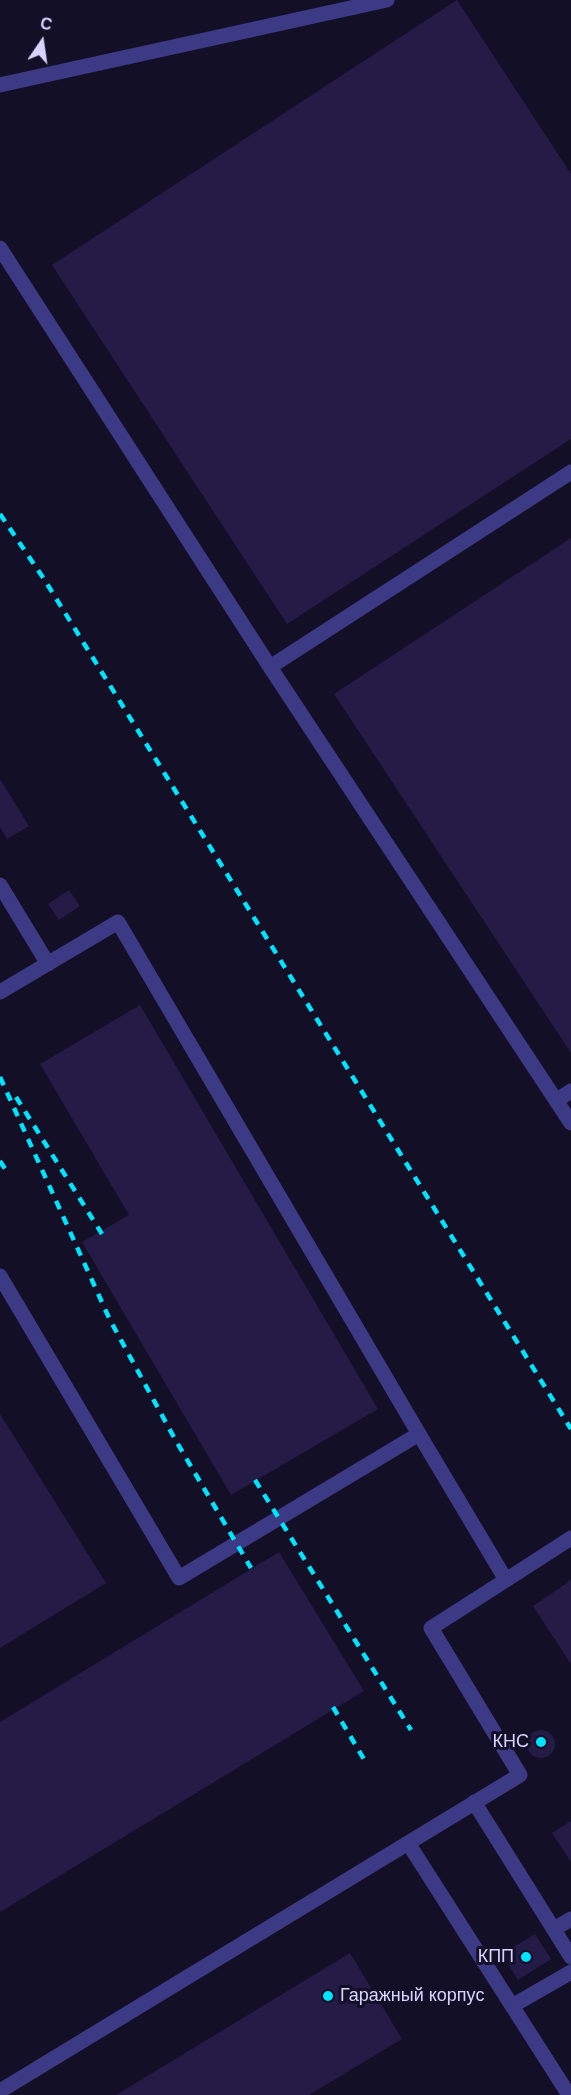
<!DOCTYPE html>
<meta charset="utf-8">
<style>
body{margin:0}
#map{position:relative;width:571px;height:2095px;overflow:hidden;background:#130f26;font-family:Helvetica,sans-serif}
canvas{display:block}
.north{position:absolute;left:12px;top:12px;width:60px;height:60px;-webkit-text-stroke:4px #130f26;paint-order:stroke;rotate:13deg;font-size:16px;font-weight:700;line-height:24px;text-align:center;color:#d9d4ff}
.north::after{content:'';display:block;margin:auto;width:21px;height:27px;background:#d9d4ff;clip-path:polygon(50% 0,100% 100%,50% 72%,0 100%)}
</style>
<div id="map">
<canvas width="571" height="2095"></canvas>
<div class="north">С</div>
</div>
<script>
const g = document.querySelector('canvas').getContext('2d');
g.lineJoin = 'round';
function fill(path, color) { g.fillStyle = color; g.fill(path, 'evenodd'); }
function stroke(path, color, width, dash) { g.strokeStyle = color; g.lineWidth = width; g.lineCap = dash ? 'butt' : 'round'; g.setLineDash(dash || []); g.stroke(path); }
function write(font, color, halo, rows, align = 'center') {
  g.font = font + ' Helvetica,sans-serif'; g.lineWidth = 6; g.setLineDash([]); g.textBaseline = 'middle'; g.strokeStyle = halo; g.fillStyle = color; for (const [text, x, y, turn = 0] of rows) {
    g.save(); g.translate(x, y); g.rotate((+turn || 0) * Math.PI / 180); g.textAlign = isNaN(turn) ? turn : align; if (halo) g.strokeText(text, 0, 0); g.fillText(text, 0, 0); g.restore();
  }
}
const building = new Path2D(`
 M457 0 571 174V439L287 624 52 265Z
 M571 538V1053L334 694Z
 M0 779 29 826 7 839 0 827Z
 M69 890 80 906 59 920 48 904Z
 M140 1005 378 1409 231 1495 82 1242 129 1215 40 1064Z
 M0 1414 106 1583 0 1648Z
 M279 1552 364 1691 0 1912V1722Z
 M571 1580V1664L533 1606Z
 M527 1744a14 14 0 1 1 28 0a14 14 0 1 1-28 0Z
 M571 1821V1862L552 1833Z
 M535 1934 551 1959 518 1980 502 1954Z
 M350 1953 402 2039 309 2095H116Z`);
const minor = new Path2D(`
 M0 85 387 0
 M0 248 270 667 571 1123
 M270 667 571 472
 M0 885 48 964
 M0 992 118 922 419 1434 179 1578 0 1276
 M557 1100 571 1091
 M419 1434 506 1580 571 1538
 M474 1802 571 1957
 M408 1843 569 2095
 M554 1929 571 1919
 M512 2006 571 1972
 M0 2091 520 1775 431 1628 506 1580`);
const rail = new Path2D(`
 M0 514 44 579 571 1429
 M0 1077 110 1320 176 1441 251 1568
 M16 1097 102 1234
 M0 1161 9 1175
 M255 1480 411 1730
 M333 1707 365 1761`);
const markers = [
 [541,1742,6,"#00e5ff"],
 [526,1957,6,"#00e5ff"],
 [328,1996,6,"#00e5ff"]
];
const poiNames = [
 ["КНС",529,1742],
 ["КПП",514,1957],
 ["Гаражный корпус",340,1996,"left"]
];
fill(building, '#241b47');
stroke(minor, '#3d3a85', 15);
stroke(rail, '#00e5ff', 4.5, [9, 8]);
for (const [x, y, r, color] of markers) { const dot = new Path2D(); dot.arc(x, y, r, 0, 2 * Math.PI); g.fillStyle = color; g.fill(dot); stroke(dot, '#130f26', 2); }
write('18px', '#d9d4ff', '#130f26', poiNames, 'right');
</script>
